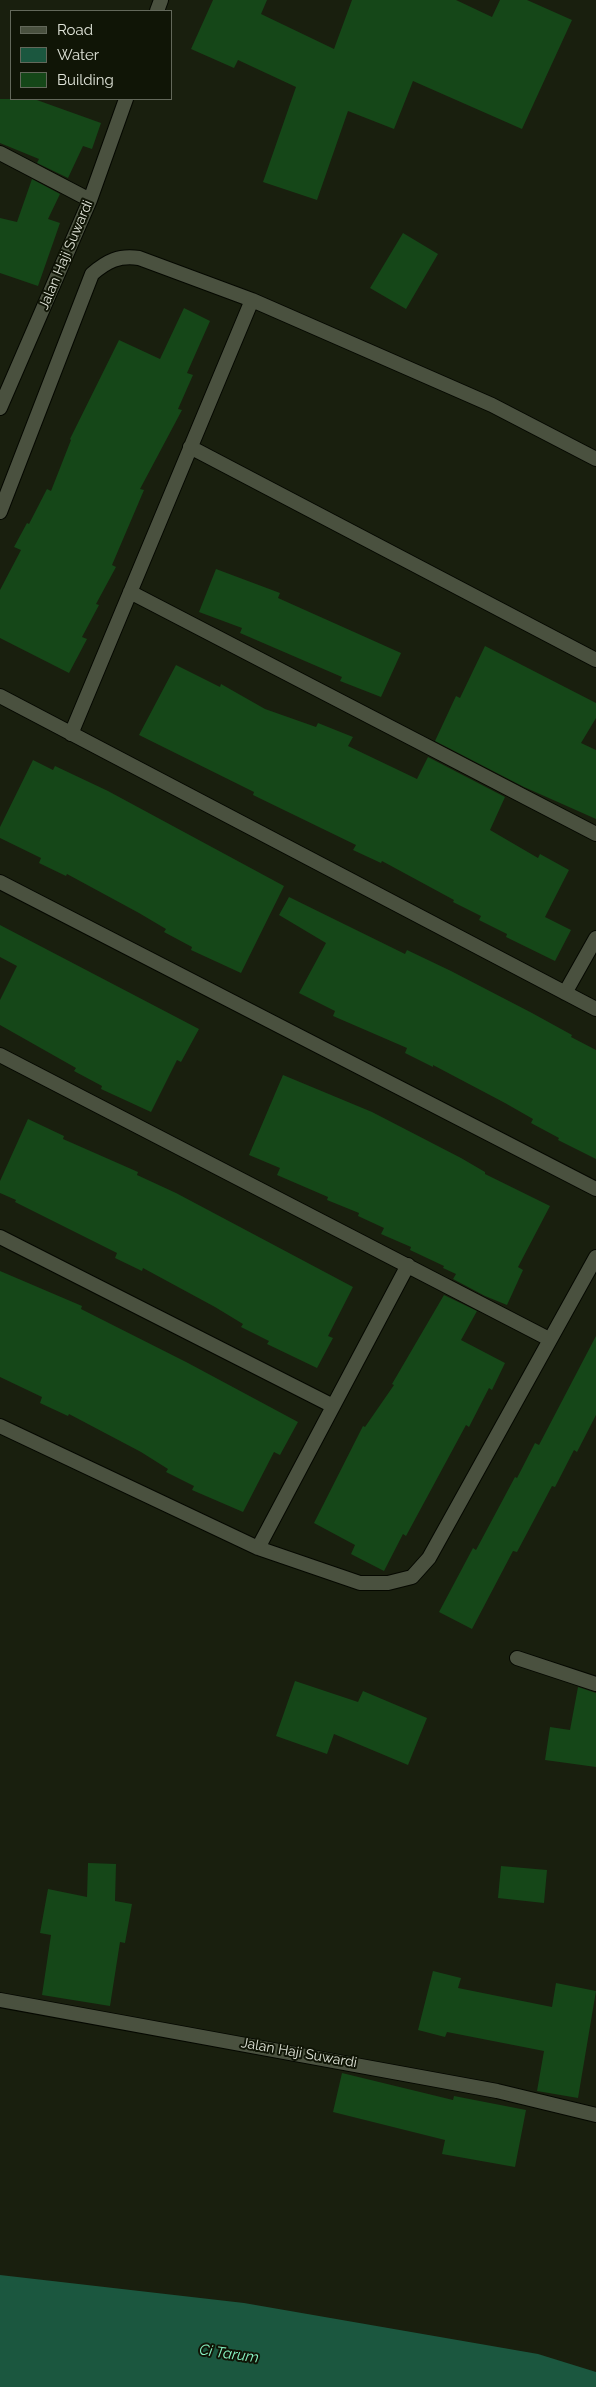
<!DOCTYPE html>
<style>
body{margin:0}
#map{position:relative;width:596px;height:2387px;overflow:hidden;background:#191f0e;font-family:Raleway,sans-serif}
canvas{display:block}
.legend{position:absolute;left:10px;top:10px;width:162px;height:90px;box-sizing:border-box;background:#101506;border:1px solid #63685a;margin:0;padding:6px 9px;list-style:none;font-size:15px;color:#e0e4d9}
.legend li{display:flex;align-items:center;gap:10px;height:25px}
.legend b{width:25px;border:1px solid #63685a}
</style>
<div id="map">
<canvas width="596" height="2387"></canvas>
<ul class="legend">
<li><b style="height:6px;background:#4a513f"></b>Road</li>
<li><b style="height:14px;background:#1b573f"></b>Water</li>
<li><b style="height:14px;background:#154718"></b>Building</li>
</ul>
</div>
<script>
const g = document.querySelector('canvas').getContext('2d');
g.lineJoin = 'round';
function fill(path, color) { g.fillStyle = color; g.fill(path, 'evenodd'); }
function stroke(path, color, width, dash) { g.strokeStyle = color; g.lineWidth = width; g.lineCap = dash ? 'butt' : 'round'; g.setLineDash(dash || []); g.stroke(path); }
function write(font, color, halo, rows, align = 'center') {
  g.font = font + ' Raleway,sans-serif'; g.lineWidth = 4; g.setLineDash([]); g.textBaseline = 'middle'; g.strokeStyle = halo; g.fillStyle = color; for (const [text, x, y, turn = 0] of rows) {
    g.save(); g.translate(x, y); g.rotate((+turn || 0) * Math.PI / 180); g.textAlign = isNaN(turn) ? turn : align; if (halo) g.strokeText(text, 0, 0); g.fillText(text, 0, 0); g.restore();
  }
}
const water = new Path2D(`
 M0 2275 244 2303 538 2354 596 2372V2387H0Z`);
const building = new Path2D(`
 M213 0H267L261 14 334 49 352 0H456L492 17 500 0H527L572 20 522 129 413 81 394 129 348 111 317 200 263 182 296 87 238 60 234 68 191 49Z
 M0 99H34L101 123 92 149 83 146 68 178 37 163 39 159 0 143Z
 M32 179 60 194 48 219 60 223 38 286 0 273V218L17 222Z
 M403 233 438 254 406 309 370 288Z
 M184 308 210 321 187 373 193 375 178 409 182 410 140 489 144 490 112 565 116 567 96 604 99 605 82 637 87 639 69 673 0 638V590L21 550 14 547 27 523 29 524 47 489 51 491 71 440 70 439 119 340 160 359Z
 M216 569 280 593 278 598 401 653 381 697 340 681 342 677 240 633 242 628 199 612Z
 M485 646 596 703V718L581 743 596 750V819L524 787 435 741 456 696 460 698Z
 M176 665 220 687 221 684 265 709 316 727 318 723 353 737 348 746 417 779 428 757 505 797 490 830 538 858 540 854 569 870 545 917 571 930 555 961 506 937 507 934 479 920 481 916 453 902 454 900 382 861 381 863 353 850 356 845 253 795 254 792 139 735Z
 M33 760 53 770 55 766 108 791 284 886 241 973 191 950 192 947 164 932 166 929 139 913 67 874 66 876 39 863 41 858 0 838V827Z
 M289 897 405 954 407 950 451 971 532 1013 572 1035 571 1037 596 1050V1159L558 1140 559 1138 531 1123 533 1119 505 1103 433 1065V1067L405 1053 407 1048 333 1016 335 1011 299 993 326 943 279 915Z
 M0 925 199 1029 181 1062 177 1060 151 1112 101 1089 102 1086 74 1071 76 1068 0 1025V1000L17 966 0 957Z
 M283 1075 372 1112 461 1158 485 1172V1174L550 1206 518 1267 523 1270 507 1305 485 1296 453 1279 456 1274 443 1268 444 1266 410 1250 411 1247 381 1234 384 1228 358 1216 359 1213 327 1200 328 1197 277 1175 280 1168 249 1155Z
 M28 1119 64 1136 63 1139 138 1172 137 1175 176 1193 353 1287 328 1336 333 1338 317 1368 267 1344 269 1341 241 1327 243 1324 215 1307 143 1268 142 1271 115 1258 117 1253 15 1202 16 1200 0 1193V1181Z
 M0 1271 82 1306 81 1309 188 1363 298 1422 280 1455 274 1452 243 1512 192 1490 194 1486 166 1472 168 1469 141 1452 69 1414 68 1416 40 1403 42 1397 0 1377Z
 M444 1295 477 1311 461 1340 505 1363 492 1390 489 1388 469 1427 466 1425 406 1536 403 1534 384 1571 351 1554 355 1545 314 1523 363 1426 365 1427 394 1385 392 1384Z
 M596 1336V1415L577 1452 574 1450 555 1487 552 1486 517 1552 513 1551 472 1629 439 1612 473 1548 476 1550 515 1477 517 1478 535 1443 539 1445Z
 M295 1681 358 1702 363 1691 427 1718 408 1765 334 1734 327 1754 276 1736Z
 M578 1687 596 1693V1767L545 1760 550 1727 570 1730Z
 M88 1863 116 1864 115 1901 132 1904 125 1943 120 1942 110 2006 42 1995 51 1935 40 1933 48 1889 87 1897Z
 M501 1866 547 1870 544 1903 498 1898Z
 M433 1971 461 1978 458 1988 552 2007 556 1983 596 1991 578 2098 537 2091 544 2051 447 2032 445 2037 418 2030Z
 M342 2073 453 2100 454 2096 526 2110 515 2167 442 2154 445 2140 333 2112Z`);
const minor = new Path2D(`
 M157 11 161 0
 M0 153 90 200
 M0 408 90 200 126 99
 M190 447 596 660
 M0 512 92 274C107 261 119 255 139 258L252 300 492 405 596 459
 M130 592 596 834
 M0 696 596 1009
 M71 734 252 300
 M0 882 596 1189
 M565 993 596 938
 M0 1055 549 1339
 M0 1237 333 1406
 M0 1426 258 1548 360 1583H388L412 1577 429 1558 596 1257
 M258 1548 408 1265
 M517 1658 596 1684
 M0 2000 497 2091 596 2115`);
const streetNames = [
 ["Jalan Haji Suwardi",66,255,-67],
 ["Jalan Haji Suwardi",299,2053,10]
];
const waterNames = [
 ["Ci Tarum",229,2354,8]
];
fill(water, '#1b573f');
fill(building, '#154718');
stroke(minor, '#050800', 16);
stroke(minor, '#4a513f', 14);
write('14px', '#e0e4d9', '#101506', streetNames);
write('italic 15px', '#88f5c4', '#101506', waterNames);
</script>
